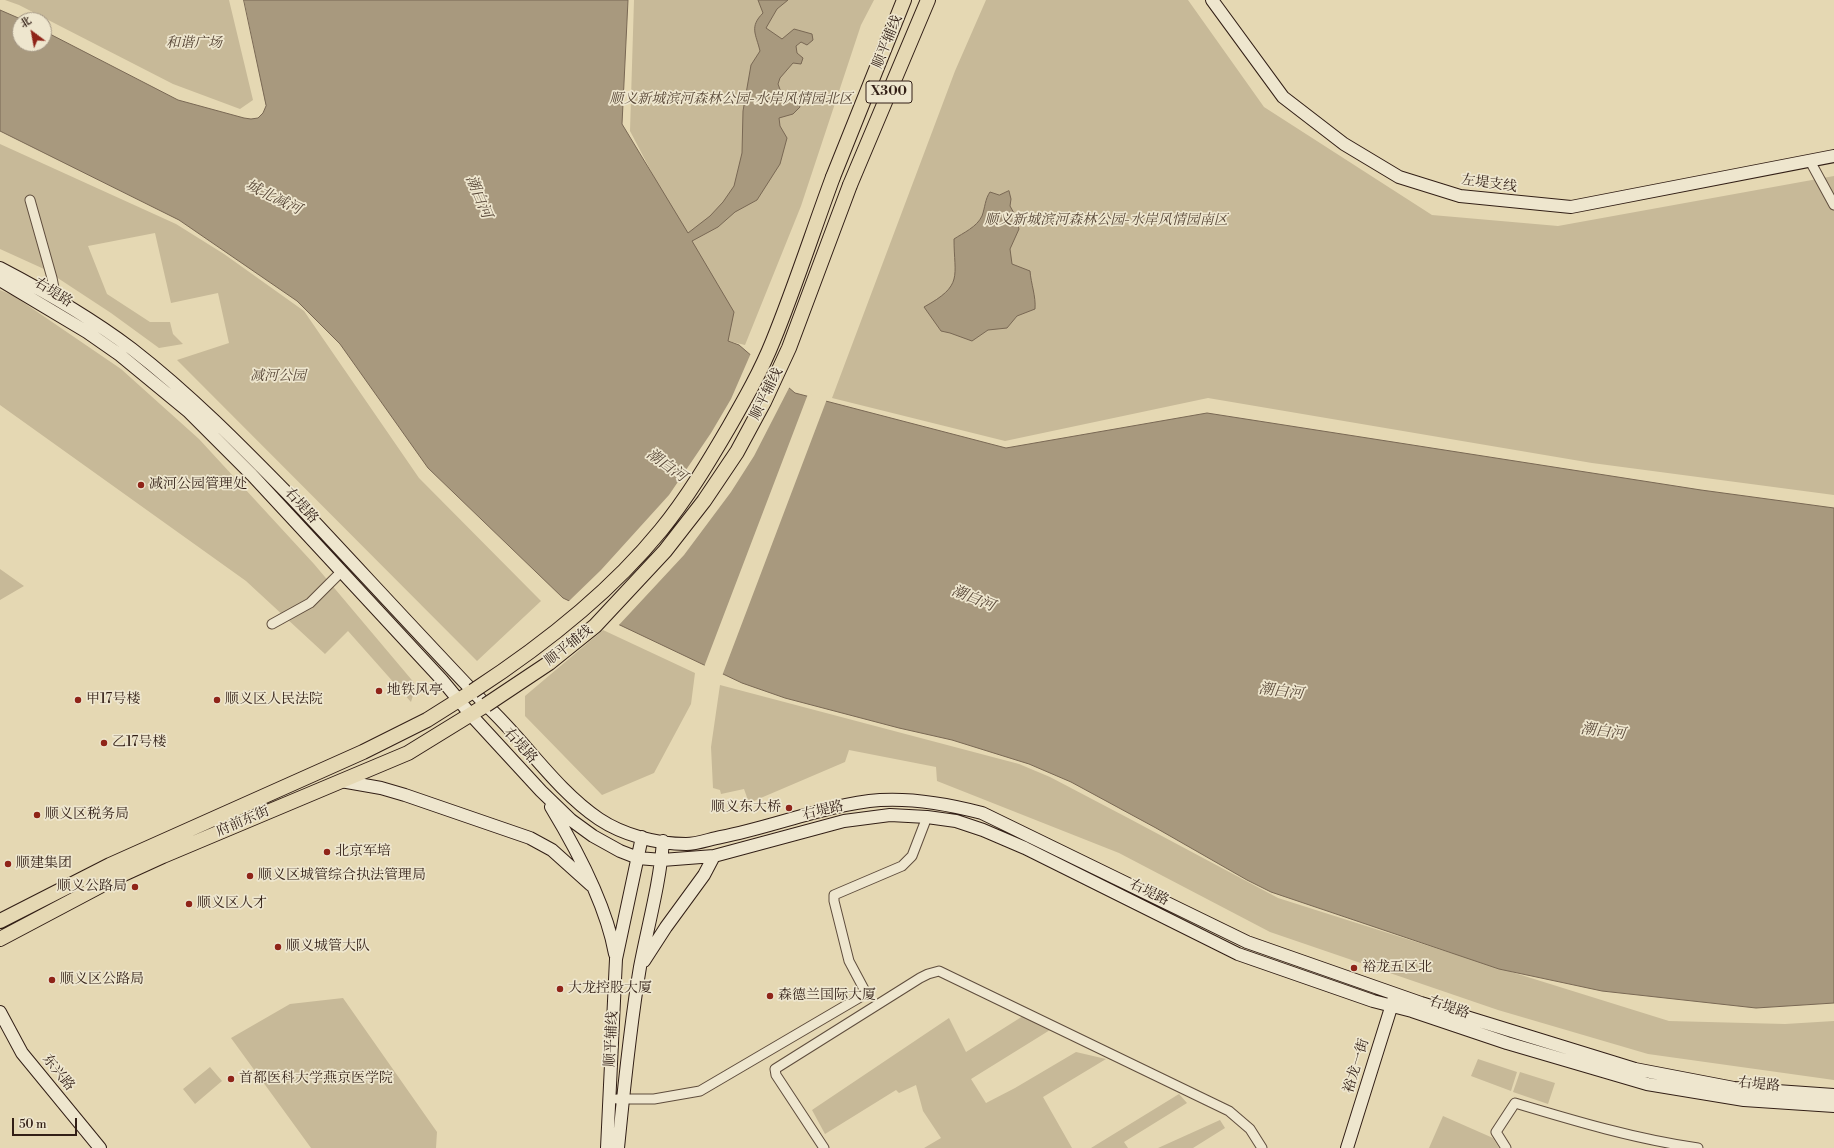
<!DOCTYPE html>
<meta charset="utf-8">
<style>
body{margin:0}
#map{position:relative;width:1834px;height:1148px;overflow:hidden;background:#e5d8b3;font-family:"Libre Bodoni","Noto Serif SC",serif}
canvas{display:block}
.north{position:absolute;left:12px;top:12px;width:40px;height:40px;box-sizing:border-box;background:#eee6ce;border:1px solid #a39684;border-radius:50%;rotate:328deg;font-size:11px;font-weight:700;line-height:16px;text-align:center;color:#321f16}
.north::after{content:'';display:block;margin:auto;width:14px;height:18px;background:#8f2418;clip-path:polygon(50% 0,100% 100%,50% 72%,0 100%)}
.scale{position:absolute;left:12px;top:1118px;width:65px;height:18px;box-sizing:border-box;border:2px solid #321f16;border-top:0;padding-left:5px;font-size:12px;line-height:14px;white-space:nowrap;color:#321f16;-webkit-text-stroke:3px #eee6ce;paint-order:stroke}
</style>
<div id="map">
<canvas width="1834" height="1148"></canvas>
<div class="north">北</div>
<div class="scale">50 m</div>
</div>
<script>
const g = document.querySelector('canvas').getContext('2d');
g.lineJoin = 'round';
function fill(path, color) { g.fillStyle = color; g.fill(path, 'evenodd'); }
function stroke(path, color, width, dash) { g.strokeStyle = color; g.lineWidth = width; g.lineCap = dash ? 'butt' : 'round'; g.setLineDash(dash || []); g.stroke(path); }
function write(font, color, halo, rows, align = 'center') {
  g.font = font + ' "Libre Bodoni","Noto Serif SC",serif'; g.lineWidth = 3.5; g.setLineDash([]); g.textBaseline = 'middle'; g.strokeStyle = halo; g.fillStyle = color; for (const [text, x, y, turn = 0] of rows) {
    g.save(); g.translate(x, y); g.rotate((+turn || 0) * Math.PI / 180); g.textAlign = isNaN(turn) ? turn : align; if (halo) g.strokeText(text, 0, 0); g.fillText(text, 0, 0); g.restore();
  }
}
const green = new Path2D(`
 M5 0H229L253 100 240 109 173 84 19 5Z
 M634 0H874L861 25 801 206 745 345 728 341 676 219 630 131Z
 M986 0H1188L1264 107 1432 215 1558 226 1834 176V495L1592 463 1208 398 1005 441 832 398 955 71Z
 M0 144 176 224 224 254 304 311 419 478 541 601 477 661 177 360 229 343 218 293 171 303 155 233 88 246 107 294 150 322H170L173 334 183 344 159 348 111 313 44 269 0 249Z
 M0 290 14 296 121 369 199 439 314 564 416 685 411 702 348 631 325 654 246 581 0 405Z
 M0 569 24 586 0 600Z
 M603 630 695 673 691 704 654 773 602 795 525 716V696Z
 M720 685 1019 764 1050 777 1130 819 1278 898 1473 960 1669 1021 1785 1024 1834 1021V1080L1648 1054 1498 1010 1270 932 1119 853 937 781 936 767 849 750 845 762 749 803 744 789 721 794 720 790 713 788 711 747Z
 M343 998 437 1132 436 1148H311L231 1038 290 1004Z
 M1023 1016 1050 1030 971 1079 986 1103 1015 1088 1076 1052 1106 1059 1043 1097 1072 1148H924L941 1138 923 1111 916 1085 899 1093 896 1090 825 1134 812 1110 949 1018 966 1052Z
 M1478 1059 1517 1072 1511 1091 1471 1076Z
 M210 1067 222 1081 195 1104 183 1089Z
 M1520 1072 1555 1083 1548 1104 1513 1092Z
 M1179 1094 1187 1103 1124 1142 1128 1148H1091Z
 M1443 1116 1493 1138 1499 1148H1429Z
 M1220 1120 1225 1128 1193 1148H1158Z`);
const water = new Path2D(`
 M244 0H628L622 124 688 233 710 216 723 202 734 186 742 153 743 111 751 65 760 51C756 34 749 27 763 13L758 0H788L777 9 766 28 782 39 794 29 812 34 813 40 807 45 801 42 796 46 797 53 803 58 801 64 793 63 780 78 778 84 782 95 798 99 800 107 793 114 779 118 780 126 787 138 780 164 757 200 735 212 718 227 692 241 734 312 728 341 739 345 795 393 1006 448 1207 413 1701 490 1834 508V1003L1756 1008 1602 991 1499 969 1271 892 1247 880 1156 828 1071 782 1029 764 952 740 899 728 785 698 742 683 563 598 428 468 340 344 297 301 179 220 0 131V10L23 20H20V44H44V31L178 100 244 118 251 119 258 118 263 113 266 106Z
 M1009 191 1011 199 1010 206 1015 215 1019 229 1010 249 1012 264 1030 271C1031 284 1036 296 1035 309L1017 316 1007 328 988 330 972 341 950 333 941 331 924 307C964 285 954 277 954 239 963 233 977 227 982 216 985 208 985 199 990 192L999 195Z`);
const pier = new Path2D(`
 M751 353 790 386 754 456 731 492 684 555 618 626 568 602 601 570 669 495 711 433 731 399Z
 M808 394 827 399 722 676 704 667Z`);
const street = new Path2D(`
 M1810 161 1834 205
 M30 200 52 278 56 298
 M272 624 310 603 341 572
 M617 1099H654L700 1091 862 996 865 991 849 961 834 901V895L902 866 912 856 927 817
 M824 1148 776 1075 775 1069 920 978 928 974 939 971 1229 1111 1250 1129 1262 1148
 M1506 1148 1496 1132 1515 1103C1575 1121 1635 1139 1698 1148`);
const secondary = new Path2D(`
 M1212 0 1283 97 1344 144 1399 177 1460 196 1571 207 1834 156
 M0 268C46 292 91 318 132 349 190 394 241 446 292 498 357 567 421 637 486 705 525 741 555 789 599 819 623 835 657 844 686 844 697 844 710 839 721 837 773 827 828 804 880 800 915 798 948 804 982 813L1247 942 1421 1003 1635 1069 1734 1088 1834 1095
 M0 280 87 332 120 355 188 411 252 475 442 680 471 715 541 791 571 820 593 836 620 851 638 858 662 860 714 856 844 821 890 815 927 817 956 821 983 830 1025 848 1238 954 1373 1001 1412 1011 1507 1043 1647 1084 1744 1100 1834 1106
 M341 781 381 788 405 795 530 838 552 850 591 885
 M551 807C577 850 606 904 615 954
 M644 961 666 927 704 875 714 856
 M0 1012 22 1053 100 1148
 M607 1148 616 959 642 837
 M618 1148C624 1088 630 1026 640 967 648 925 660 883 663 841
 M1347 1148 1394 998`);
const primary = new Path2D(`
 M833 177 904 0
 M850 185 928 0
 M0 921 110 865 363 752 427 720 473 691
 M0 939 117 877 163 856 408 753 486 705`);
const primaryBridge = new Path2D(`
 M473 691C542 646 609 594 661 530 687 498 708 463 729 427 745 399 761 371 773 341 795 287 813 231 833 177
 M486 705 549 663 595 626 665 551 704 501 737 452 764 402 789 348 850 185`);
const markers = [
 [141,485,4,"#8f2418"],
 [379,691,4,"#8f2418"],
 [78,700,4,"#8f2418"],
 [217,700,4,"#8f2418"],
 [104,743,4,"#8f2418"],
 [789,808,4,"#8f2418"],
 [37,815,4,"#8f2418"],
 [327,852,4,"#8f2418"],
 [8,864,4,"#8f2418"],
 [250,876,4,"#8f2418"],
 [135,887,4,"#8f2418"],
 [189,904,4,"#8f2418"],
 [278,947,4,"#8f2418"],
 [1354,968,4,"#8f2418"],
 [52,980,4,"#8f2418"],
 [560,989,4,"#8f2418"],
 [770,996,4,"#8f2418"],
 [231,1079,4,"#8f2418"]
];
const shields = [
 [889,92,46]
];
const shieldNames = [
 ["X300",889,92]
];
const streetNames = [
 ["顺平辅线",888,42,-68],
 ["左堤支线",1489,184,8],
 ["右堤路",53,293,32],
 ["顺平辅线",767,394,-64],
 ["右堤路",301,506,48],
 ["顺平辅线",569,646,-38],
 ["右堤路",520,746,48],
 ["右堤路",823,811,-13],
 ["府前东街",243,822,-23],
 ["右堤路",1149,893,26],
 ["右堤路",1449,1008,19],
 ["顺平辅线",612,1039,-87],
 ["裕龙一街",1357,1066,-73],
 ["东兴路",58,1073,51],
 ["右堤路",1759,1085,5]
];
const parkNames = [
 ["和谐广场",194,44],
 ["顺义新城滨河森林公园-水岸风情园北区",731,100],
 ["顺义新城滨河森林公园-水岸风情园南区",1106,221],
 ["减河公园",278,377]
];
const poiNames = [
 ["减河公园管理处",149,485],
 ["地铁风亭",387,691],
 ["甲17号楼",86,700],
 ["顺义区人民法院",225,700],
 ["乙17号楼",112,743],
 ["顺义东大桥",781,808,"right"],
 ["顺义区税务局",45,815],
 ["北京军培",335,852],
 ["顺建集团",16,864],
 ["顺义区城管综合执法管理局",258,876],
 ["顺义公路局",127,887,"right"],
 ["顺义区人才",197,904],
 ["顺义城管大队",286,947],
 ["裕龙五区北",1362,968],
 ["顺义区公路局",60,980],
 ["大龙控股大厦",568,989],
 ["森德兰国际大厦",778,996],
 ["首都医科大学燕京医学院",239,1079]
];
const waterNames = [
 ["潮白河",478,197,67],
 ["城北减河",273,198,26],
 ["潮白河",666,466,36],
 ["潮白河",973,599,22],
 ["潮白河",1281,692,7],
 ["潮白河",1603,732,7]
];
fill(green, '#c7b998');
fill(water, '#a8997e');
stroke(water, '#796854', 1);
fill(pier, '#e5d8b3');
stroke(street, '#5f4d3d', 11);
stroke(secondary, '#321f16', 14);
stroke(primary, '#321f16', 16);
stroke(street, '#eee6ce', 9);
stroke(secondary, '#eee6ce', 12);
stroke(primary, '#e5d8b3', 14);
stroke(primaryBridge, '#321f16', 16, []);
stroke(primaryBridge, '#e5d8b3', 14);
for (const [x, y, r, color] of markers) { const dot = new Path2D(); dot.arc(x, y, r, 0, 2 * Math.PI); g.fillStyle = color; g.fill(dot); stroke(dot, '#eee6ce', 1.5); }
for (const [x, y, w] of shields) { const box = new Path2D(); box.roundRect(x - w / 2, y - 11, w, 22, 3); g.fillStyle = '#eee6ce'; g.fill(box); stroke(box, '#321f16', 1); }
write('bold 13px', '#321f16', null, shieldNames);
write('14px', '#321f16', '#eee6ce', streetNames);
write('italic 14px', '#574636', '#eee6ce', parkNames);
write('14px', '#321f16', '#eee6ce', poiNames, 'left');
write('italic 15px', '#5b4a3a', '#eee6ce', waterNames);
</script>
